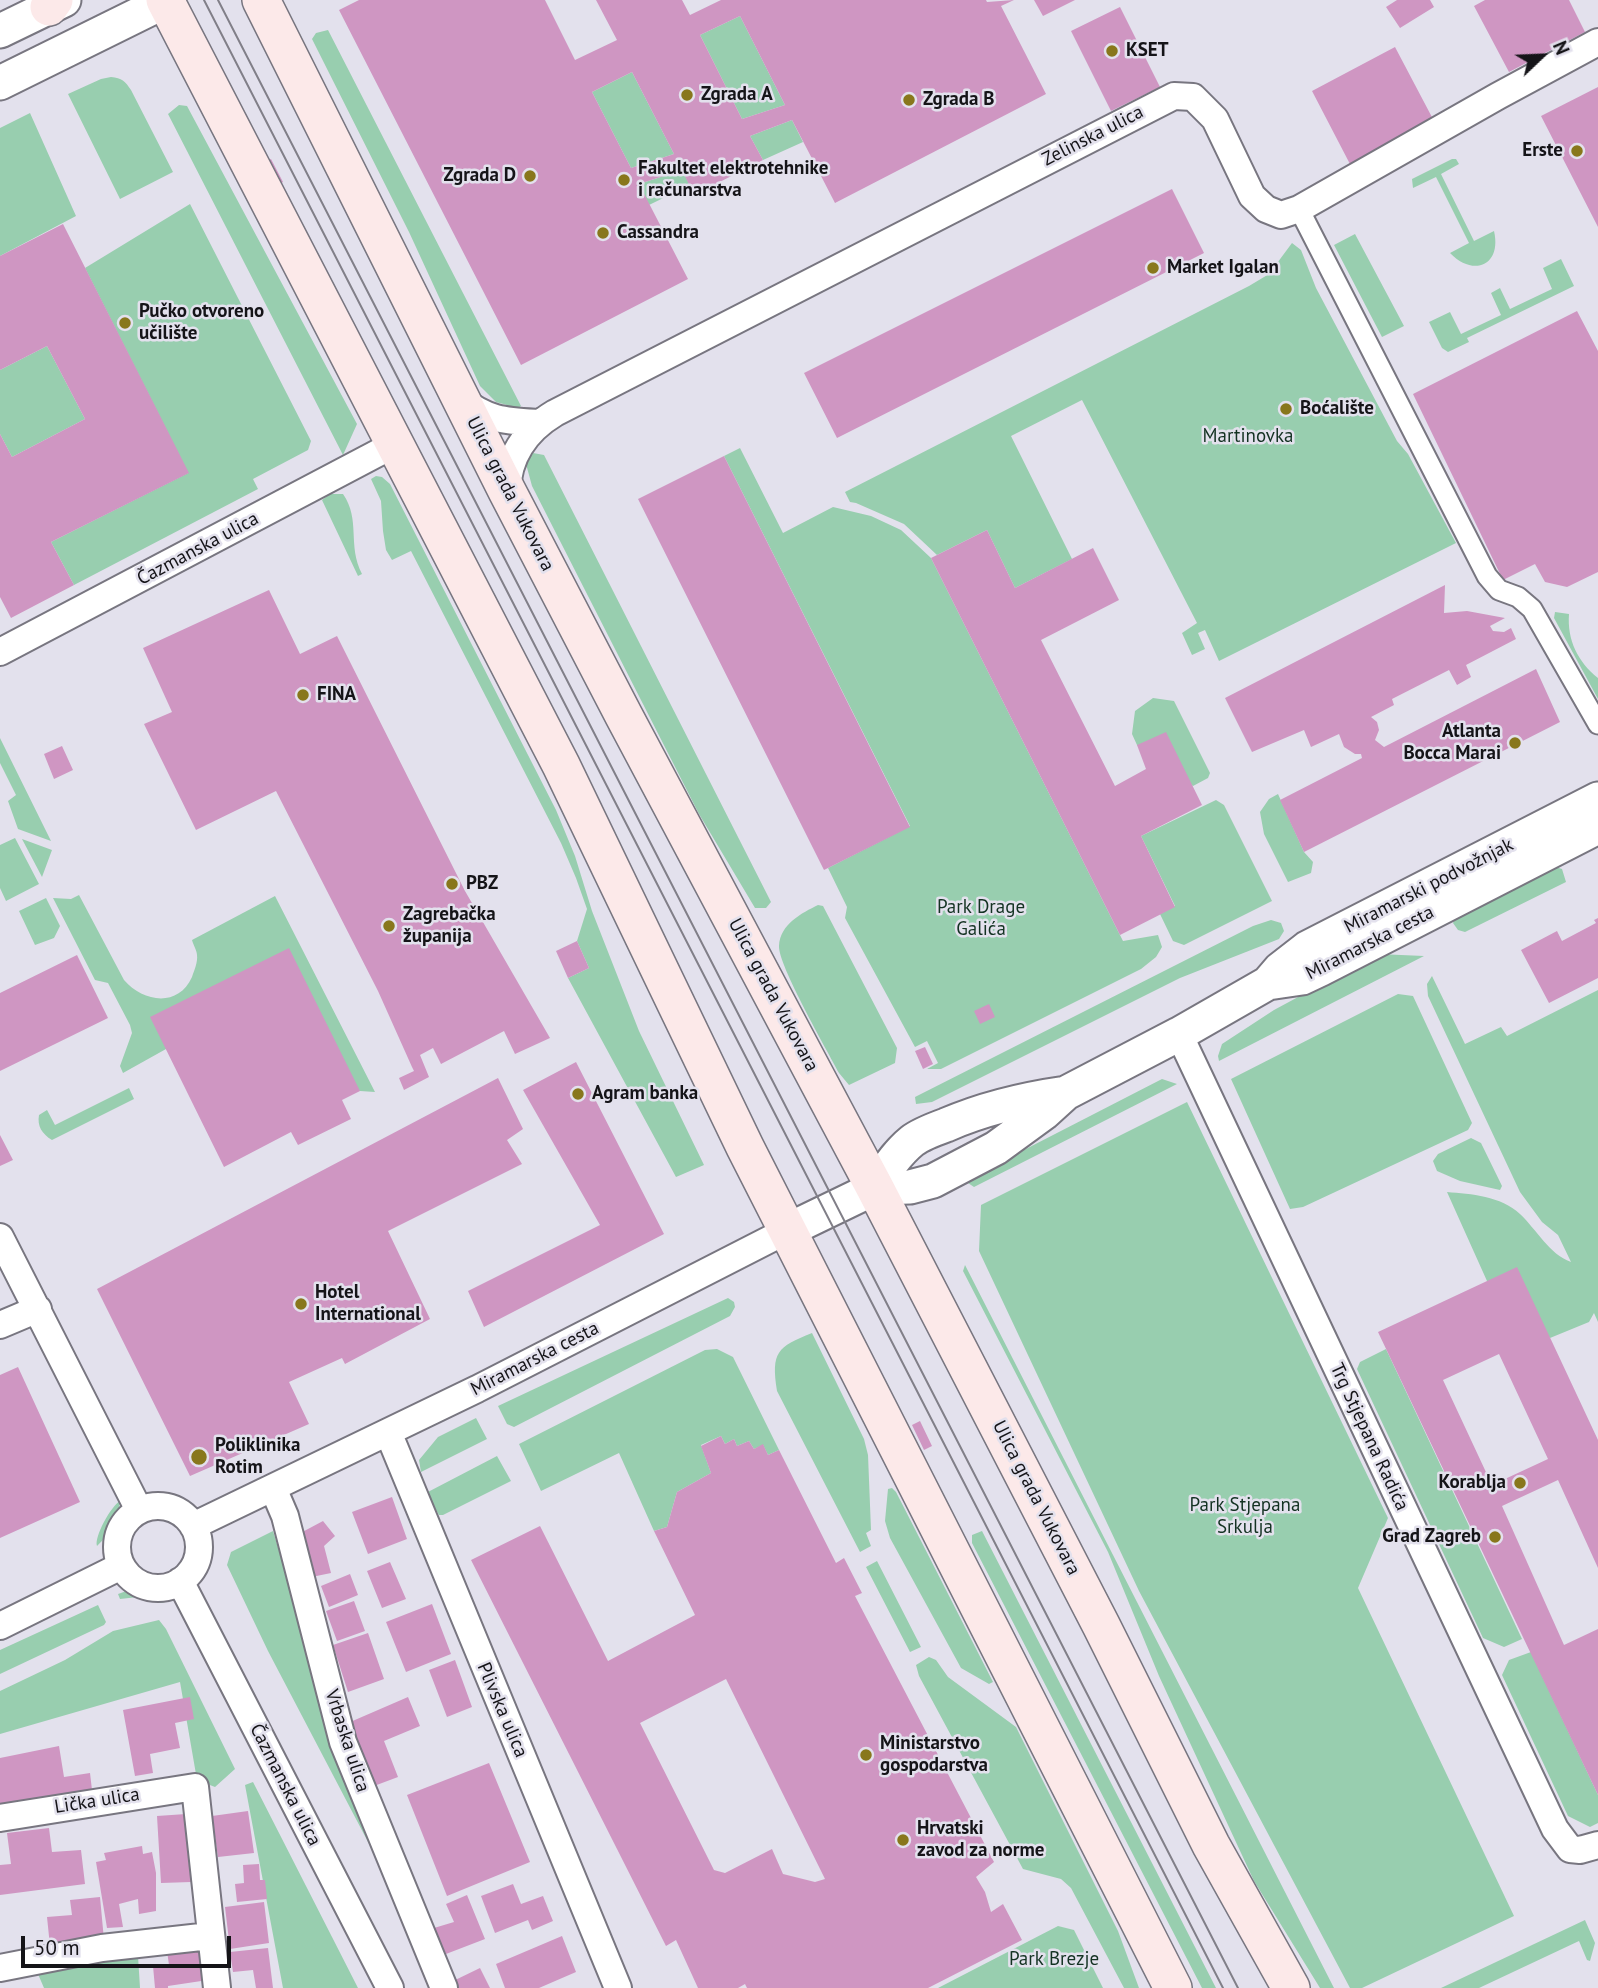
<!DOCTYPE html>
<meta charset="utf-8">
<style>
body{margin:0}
#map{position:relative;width:1598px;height:1988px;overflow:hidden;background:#e3e1ed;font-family:"PT Sans",sans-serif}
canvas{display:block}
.north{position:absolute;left:1507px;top:21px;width:70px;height:70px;-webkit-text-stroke:5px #e3e1ed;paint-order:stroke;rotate:67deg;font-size:19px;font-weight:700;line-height:28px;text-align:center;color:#151418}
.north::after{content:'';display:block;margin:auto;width:24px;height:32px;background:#151418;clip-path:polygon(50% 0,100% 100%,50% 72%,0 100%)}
.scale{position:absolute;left:21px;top:1936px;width:210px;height:32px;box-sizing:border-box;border:4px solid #151418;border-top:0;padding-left:9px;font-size:21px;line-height:24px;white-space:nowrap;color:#151418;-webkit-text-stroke:5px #e3e1ed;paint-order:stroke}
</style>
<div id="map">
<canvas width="1598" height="1988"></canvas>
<div class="north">N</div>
<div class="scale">50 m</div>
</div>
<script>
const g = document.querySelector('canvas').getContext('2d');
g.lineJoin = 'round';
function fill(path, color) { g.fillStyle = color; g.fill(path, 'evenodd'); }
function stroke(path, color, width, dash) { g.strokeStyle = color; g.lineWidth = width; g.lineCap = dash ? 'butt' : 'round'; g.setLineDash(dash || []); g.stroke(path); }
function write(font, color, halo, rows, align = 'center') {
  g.font = font + ' "PT Sans",sans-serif'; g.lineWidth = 5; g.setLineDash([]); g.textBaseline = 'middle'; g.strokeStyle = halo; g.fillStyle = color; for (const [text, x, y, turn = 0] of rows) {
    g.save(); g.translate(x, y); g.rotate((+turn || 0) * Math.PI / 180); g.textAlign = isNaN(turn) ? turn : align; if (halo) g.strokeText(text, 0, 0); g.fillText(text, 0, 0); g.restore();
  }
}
const green = new Path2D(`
 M740 16 785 105 742 119 700 35Z
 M328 30 521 406 518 408 496 402 480 386 409 232 312 39 316 33Z
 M632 72 674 154 631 168 592 92Z
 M111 77C122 78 125 81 131 90L173 172 120 199 68 94 101 79Z
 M179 105 187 106 357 424 343 455 168 114Z
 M30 113 76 216 0 256V128Z
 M792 120 803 142 763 160 750 136Z
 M1452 159H1456L1459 164 1441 174 1474 241 1494 231C1502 266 1473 277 1450 253L1469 243 1436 177 1413 188 1412 179Z
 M682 170 690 185 649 205 639 184Z
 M190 204 311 441 308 450 253 479 258 489 74 585 51 542 188 473 85 268Z
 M1355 234 1404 326 1382 337 1334 245Z
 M1292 243 1301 250 1316 288 1397 441 1408 454 1456 543 1219 661 1205 630 1198 633 1205 649 1192 655 1182 633 1197 623 1082 400 1011 436 1072 559 1015 588 987 530 937 555 904 524 856 503 850 502 845 492 1249 286 1269 274Z
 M1561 259 1574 286 1467 338 1469 342 1448 352 1442 348 1429 322 1450 312 1461 334 1501 315 1491 293 1500 288 1510 309 1552 289 1543 268Z
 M47 346 85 419 12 457 0 434V370Z
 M740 448 783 533 833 507 871 516 901 530 931 558 1123 941 1158 935 1162 947 1156 957 1141 969 941 1069H927L938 1063 927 1041 915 1047 845 918 847 907 828 868 910 826 724 456Z
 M533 453 544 455 771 902 766 908H755L699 814 532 486 526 464Z
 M376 476 382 477 390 484 556 810 575 856 592 911 639 1031 704 1165 676 1177 568 978 589 968 577 941 587 909 576 878 561 843 411 551 392 560 386 550 383 531 381 501 371 479Z
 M330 494H343C361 520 347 545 362 574L358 576 322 500Z
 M1555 612 1569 614C1567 640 1578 662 1598 678V699L1554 618Z
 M1153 698 1174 701 1210 773 1208 778 1193 786 1137 745 1132 734 1135 711Z
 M0 738 51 841 18 829 8 801 16 795 0 763Z
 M1278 794 1304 852 1313 862 1311 873 1288 882 1264 834 1260 812 1269 799Z
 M1216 800 1224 805 1272 901 1184 945 1173 941 1160 914 1175 906 1141 836Z
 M15 838 39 884 6 901 0 888V845Z
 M22 839 52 850 42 877Z
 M1549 865 1562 869 1566 882 1465 932 1458 930 1453 923 1457 912Z
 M79 895 124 980C143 1002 178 1008 192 977 194 971 198 962 197 955 197 951 193 944 192 940L275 896 375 1092 360 1091 166 1049 123 1073 120 1066 132 1033 130 1025 108 983 95 980 53 898 71 899Z
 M46 898 60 926 54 938 35 945 19 911Z
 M818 905 823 906 897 1048 895 1063 849 1085 839 1073C827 1050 778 965 779 946 780 924 802 913 818 905Z
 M1271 920 1281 923 1284 931 1279 939 1180 978 932 1102 916 1104 915 1097 1253 926Z
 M1378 954 1424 956 1219 1061 1218 1056 1222 1044 1274 1010Z
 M1432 976 1465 1044 1501 1027 1507 1036 1598 990V1322L1594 1313 1589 1322 1550 1338 1487 1281 1447 1192C1471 1194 1501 1196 1520 1214 1537 1230 1549 1254 1571 1262L1558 1235 1542 1222 1520 1192 1428 996 1427 984Z
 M1398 994 1413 996 1472 1123 1468 1130 1303 1207 1290 1209 1231 1079Z
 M1162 1079 1177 1084 974 1187 968 1183 985 1170Z
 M129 1088 134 1099 52 1140C42 1134 37 1126 39 1115L47 1110 55 1125Z
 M1187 1102 1388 1518 1358 1588 1514 1916 1362 1988H1350L1139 1591 979 1251 981 1205Z
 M1471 1138 1481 1143 1502 1186 1500 1190 1460 1181 1437 1171 1433 1161 1438 1154Z
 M965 1265 1334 1988H1320L1254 1881 1159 1676 1108 1552 963 1271Z
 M728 1298 734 1302 735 1307 730 1316 514 1427 507 1424 498 1406Z
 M812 1333 864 1439 868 1455 871 1530 866 1533 871 1546 860 1552 777 1391C771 1352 777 1347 812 1333Z
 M717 1349 733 1357 779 1450 768 1455 763 1445 754 1449 749 1441 737 1446 734 1439 725 1444 721 1436 701 1445 711 1473 677 1492 667 1527 654 1531 619 1453 541 1491 519 1444 705 1350Z
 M1386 1349 1522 1639 1504 1647 1483 1638 1357 1369 1360 1362Z
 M476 1418 487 1439 421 1472 419 1460 438 1437Z
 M497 1456 511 1481 443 1515H439L426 1493Z
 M892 1488 896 1492 993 1682 989 1684 961 1668 890 1538 885 1521 888 1489Z
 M120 1501C119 1519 110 1534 97 1546 94 1537 111 1506 120 1501Z
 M273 1531 322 1693 378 1861 268 1651 227 1565 231 1552Z
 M982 1531 1216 1988H1202L972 1543V1535Z
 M877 1561 921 1647 910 1652 866 1567Z
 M138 1587 153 1590 169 1601 161 1603 138 1597 120 1599 118 1594Z
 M98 1605 106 1622 104 1625 0 1674V1650Z
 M159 1620 166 1629 235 1769 215 1787 197 1780 180 1682 0 1734V1691L65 1660 113 1631Z
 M1531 1652 1598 1795V1823L1590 1827 1568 1816 1502 1675 1509 1660Z
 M929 1657 936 1660 948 1677 1016 1727 1118 1931 1139 1988H1124L1071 1888 1061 1879 1023 1869 919 1676 916 1665Z
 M253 1782 358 1988H283L245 1785Z
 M1585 1920 1595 1943 1590 1961 1587 1960 1579 1941 1479 1988H1441Z
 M1058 1926 1074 1930 1103 1988H938Z
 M138 1956 140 1988H44L38 1974Z`);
const building = new Path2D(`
 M359 0H545L575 60 617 40 596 0H682L690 15 721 0H986L987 2 1014 0 1001 6 1046 94 835 203 792 120 750 136 763 160 694 195 682 170 639 184 688 279 521 365 339 10ZM740 16 785 105 742 119 700 35ZM632 72 674 154 631 168 592 92Z
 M1034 0H1075L1043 16Z
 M1397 0H1430L1434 7 1400 28 1386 7Z
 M1485 0H1569L1585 32 1509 72 1474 6Z
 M1120 7 1160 87 1111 111 1071 31Z
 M1395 47 1434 121 1351 166 1312 91Z
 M1598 87V227L1541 116Z
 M271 159 283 182 280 184 267 161Z
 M1172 189 1204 253 837 438 804 373Z
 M63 224 189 473 51 542 74 585 11 618 0 597V434L12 457 85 419 47 346 0 370V256Z
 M1577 311 1598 351V572L1567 587 1545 582 1535 564 1503 580 1413 394Z
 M724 456 910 827 824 870 638 499Z
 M987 530 1015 588 1093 548 1119 600 1041 640 1115 786 1146 769 1137 745 1166 732 1202 805 1141 836 1175 907 1120 935 931 558Z
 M1445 585 1444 613 1467 611 1505 618 1490 626 1493 631 1504 632 1511 628 1516 639 1466 665 1471 677 1457 685 1449 670 1392 699 1394 705 1371 717 1377 722 1379 730 1375 740 1384 747 1536 669 1560 722 1304 852 1280 800 1362 758 1361 754H1355L1344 747 1339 734 1311 747 1304 730 1252 752 1225 698Z
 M269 590 300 654 337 636 465 891 550 1038 515 1054 504 1031 441 1064 433 1048 420 1055 429 1077 404 1090 399 1078 414 1071 412 1067 378 991 276 791 196 830 144 724 172 712 143 648Z
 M62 746 73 770 54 779 44 754Z
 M1598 918V978L1549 1003 1521 950 1557 931 1562 941 1596 923 1594 920Z
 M577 941 589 968 568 978 556 951Z
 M289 948 360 1091 342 1100 351 1119 298 1145 291 1132 224 1167 150 1017Z
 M77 955 108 1018 0 1071V993Z
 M989 1004 995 1017 980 1024 974 1011Z
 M925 1047 933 1064 923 1069 915 1051Z
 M576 1062 664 1234 484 1327 468 1291 600 1225 523 1090Z
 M498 1078 523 1129 507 1140 522 1164 388 1231 430 1319 345 1364 342 1358 289 1382 309 1424 190 1476 97 1289Z
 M0 1135 13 1160 0 1166Z
 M1517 1267 1598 1440V1568L1558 1480 1502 1506 1564 1645 1598 1629V1795L1378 1332ZM1499 1354 1548 1459 1492 1485 1443 1380Z
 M18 1367 80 1502 0 1538V1375Z
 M920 1421 932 1446 924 1450 912 1425Z
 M721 1436 725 1444 734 1439 737 1446 749 1441 754 1449 763 1444 768 1455 779 1450 836 1563 844 1558 862 1593 855 1596 994 1862 976 1877 985 1892 991 1912 1003 1904 1022 1940 928 1988H747L745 1984 738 1988H698L676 1940 666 1946 471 1560 540 1526 608 1661 695 1615 654 1531 667 1527 677 1492 711 1473 701 1446ZM726 1679 825 1879 815 1882 783 1874 772 1849 725 1873 714 1870 640 1723Z
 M392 1497 407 1539 368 1554 352 1512Z
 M323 1521 335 1536 324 1546 331 1573 302 1579 293 1537Z
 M390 1562 406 1599 382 1608 367 1571Z
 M350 1574 358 1595 329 1607 321 1586Z
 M354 1601 365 1631 337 1641 326 1611Z
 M432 1604 451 1654 406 1672 386 1622Z
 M368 1633 384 1679 348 1692 333 1645Z
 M455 1660 472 1707 447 1717 429 1670Z
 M190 1697 194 1719 175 1723 180 1748 150 1754 153 1773 135 1776 123 1710Z
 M408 1697 420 1726 384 1741 398 1777 366 1789 341 1726Z
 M59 1746 64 1777 90 1773 92 1790 0 1805V1758Z
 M489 1763 530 1862 447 1896 407 1795Z
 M248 1811 254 1853 218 1857 212 1816Z
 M186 1814 191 1882 161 1883 157 1816Z
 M49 1828 52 1852 81 1850 85 1884 0 1895V1865L11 1864 7 1833Z
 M142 1846 143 1854 152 1852 156 1873V1911L139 1914 138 1899 119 1904 123 1927 107 1928 96 1862 106 1860 104 1853Z
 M259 1864 260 1880H265L267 1899 237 1902 235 1884 244 1883 243 1865Z
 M513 1884 521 1904 543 1896 553 1921 532 1930 528 1920 495 1933 481 1896Z
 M467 1895 485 1939 446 1954 434 1928 454 1922 446 1904Z
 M100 1897 104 1940 50 1946 47 1917 72 1915 70 1900Z
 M264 1902 269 1943 230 1949 225 1907Z
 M562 1936 576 1972 539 1988H505L496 1964Z
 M268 1948 273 1988H256L253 1970 233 1972 230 1952Z
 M207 1950 208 1980 168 1986V1988H155L153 1966 169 1965 167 1951Z
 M480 1968 490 1988H452L449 1983Z`);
const pedestrian = new Path2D(`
 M1299 209 1487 576 1499 590 1518 597 1532 609 1598 724`);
const minor = new Path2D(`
 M461 399C487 421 507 421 540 423
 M507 491C508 456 525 431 555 413L1174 96 1193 97 1215 119 1252 196 1266 209 1281 215 1299 209 1498 96 1598 42
 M0 652 395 444
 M1179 1034 1555 1829 1570 1849 1580 1850 1598 1845
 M0 1237 139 1510
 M0 1325 38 1309
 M388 1432 618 1988
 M273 1488 285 1516 343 1742 444 1988
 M117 1547a41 41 0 1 1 82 0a41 41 0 1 1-82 0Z
 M193 1526 477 1389 786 1231
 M180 1581 390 1988
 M0 1626 121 1566
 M0 1818 195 1787 217 1988
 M0 1968 102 1948 210 1936`);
const tertiary = new Path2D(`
 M0 31 64 0
 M0 83 168 0
 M1268 983 1280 969 1307 948 1598 799
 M875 1188C885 1171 896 1154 912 1141 921 1134 935 1129 946 1125 985 1108 1024 1099 1066 1093
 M786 1231 875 1188 910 1187 933 1181 996 1148 1044 1113 1066 1093 1179 1034 1268 983 1302 978 1321 969 1598 827`);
const secondary = new Path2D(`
 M165 0 561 765 745 1147 1173 1988
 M261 0 507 491 624 716 875 1188 1101 1625 1211 1845 1291 1988
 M49 7 54 0`);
const tram = new Path2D(`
 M204 0 1223 1988
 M218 0 1238 1988`);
const markers = [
 [1112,51,7,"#88771c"],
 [687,95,7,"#88771c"],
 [909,100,7,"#88771c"],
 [1577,151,7,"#88771c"],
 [530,176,7,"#88771c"],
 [624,180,7,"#88771c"],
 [603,233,7,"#88771c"],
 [1153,268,7,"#88771c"],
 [125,323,7,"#88771c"],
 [1286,409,7,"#88771c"],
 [303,695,7,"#88771c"],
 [1515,743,7,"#88771c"],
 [452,884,7,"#88771c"],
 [389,926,7,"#88771c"],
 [578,1094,7,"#88771c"],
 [301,1304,7,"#88771c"],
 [199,1457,9,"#88771c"],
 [1520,1483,7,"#88771c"],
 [1495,1537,7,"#88771c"],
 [866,1755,7,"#88771c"],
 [903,1840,7,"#88771c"]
];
const poiNames = [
 ["KSET",1126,51],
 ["Zgrada A",701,95],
 ["Zgrada B",923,100],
 ["Erste",1563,151,"right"],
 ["Fakultet elektrotehnike",638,169],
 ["i računarstva",638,191],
 ["Zgrada D",516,176,"right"],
 ["Cassandra",617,233],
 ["Market Igalan",1167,268],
 ["Pučko otvoreno",139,312],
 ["učilište",139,334],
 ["Boćalište",1300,409],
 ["FINA",317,695],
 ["Atlanta",1501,732,"right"],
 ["Bocca Marai",1501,754,"right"],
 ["PBZ",466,884],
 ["Zagrebačka",403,915],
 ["županija",403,937],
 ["Agram banka",592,1094],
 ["Hotel",315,1293],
 ["International",315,1315],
 ["Poliklinika",215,1446],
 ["Rotim",215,1468],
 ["Korablja",1506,1483,"right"],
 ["Grad Zagreb",1481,1537,"right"],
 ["Ministarstvo",880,1744],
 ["gospodarstva",880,1766],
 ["Hrvatski",917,1829],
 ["zavod za norme",917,1851]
];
const streetNames = [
 ["Zelinska ulica",1093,136,-27],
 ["Ulica grada Vukovara",510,494,63],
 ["Čazmanska ulica",198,549,-28],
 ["Miramarski podvožnjak",1429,886,-27],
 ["Miramarska cesta",1370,943,-27],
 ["Ulica grada Vukovara",773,995,62],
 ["Miramarska cesta",535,1359,-27],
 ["Trg Stjepana Radića",1369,1437,65],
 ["Ulica grada Vukovara",1036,1498,63],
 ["Plivska ulica",502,1710,67],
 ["Vrbaska ulica",347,1741,72],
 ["Čazmanska ulica",285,1785,63],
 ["Lička ulica",97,1801,-9]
];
const parkNames = [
 ["Martinovka",1248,437],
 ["Park Drage",981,908],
 ["Galića",981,930],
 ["Park Stjepana",1245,1506],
 ["Srkulja",1245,1528],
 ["Park Brezje",1054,1960]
];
fill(green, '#98ceaf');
fill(building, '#cf96c2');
stroke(pedestrian, '#787680', 23);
stroke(minor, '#787680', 30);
stroke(tertiary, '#787680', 37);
stroke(secondary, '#787680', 40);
stroke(pedestrian, '#fff', 19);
stroke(minor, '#fff', 26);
stroke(tertiary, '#fff', 33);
stroke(secondary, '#fce9e9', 37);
stroke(tram, '#817f88', 2);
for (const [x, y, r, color] of markers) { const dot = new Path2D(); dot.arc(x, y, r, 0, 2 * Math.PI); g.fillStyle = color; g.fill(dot); stroke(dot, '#e3e1ed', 2.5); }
write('bold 19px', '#151418', '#e3e1ed', poiNames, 'left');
write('19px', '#151418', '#e3e1ed', streetNames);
write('19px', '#133222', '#e3e1ed', parkNames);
</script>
